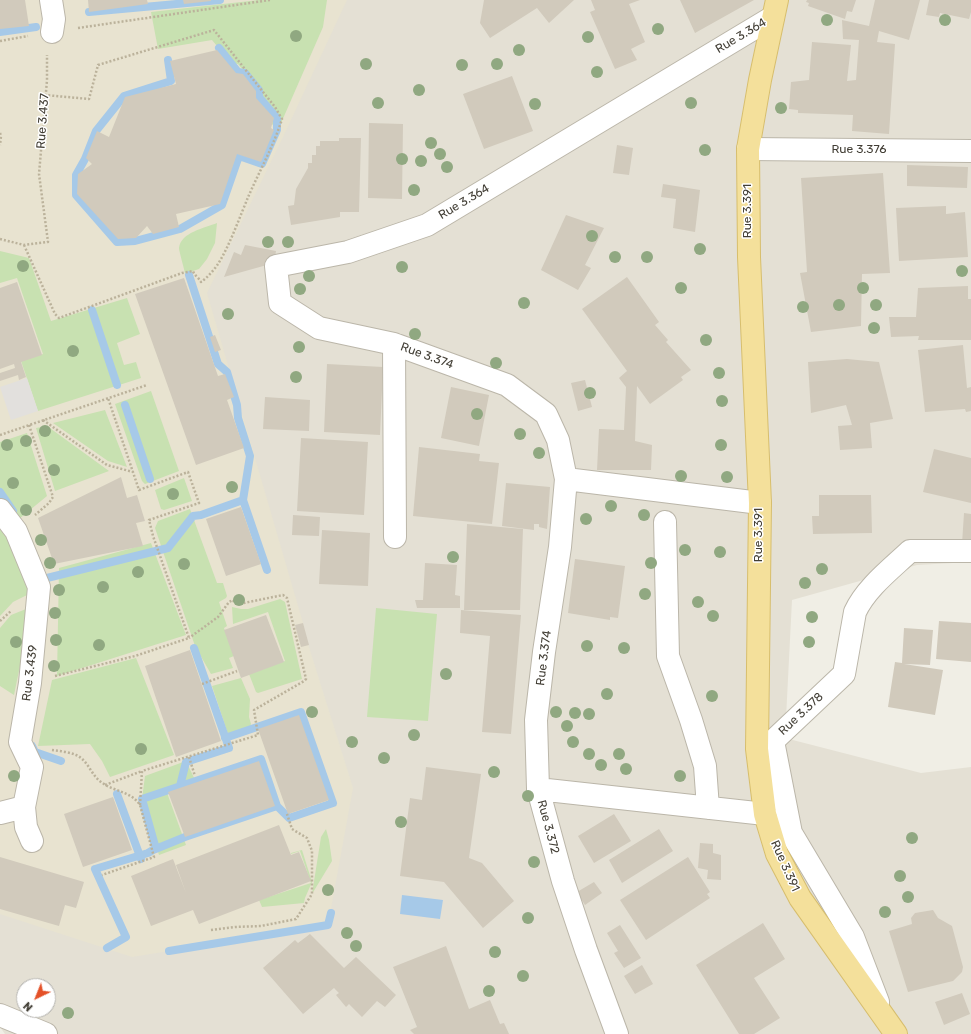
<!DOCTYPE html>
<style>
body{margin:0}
#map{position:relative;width:971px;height:1034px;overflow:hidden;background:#f0eee5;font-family:Rubik,sans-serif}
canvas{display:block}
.north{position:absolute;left:16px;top:978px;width:40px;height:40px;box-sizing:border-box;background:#fff;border:1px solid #b3b2ae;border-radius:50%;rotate:223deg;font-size:11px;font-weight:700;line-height:16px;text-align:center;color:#423e35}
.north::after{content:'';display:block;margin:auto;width:14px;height:18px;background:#e45128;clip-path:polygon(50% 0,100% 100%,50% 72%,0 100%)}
</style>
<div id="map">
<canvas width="971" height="1034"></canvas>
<div class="north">N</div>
</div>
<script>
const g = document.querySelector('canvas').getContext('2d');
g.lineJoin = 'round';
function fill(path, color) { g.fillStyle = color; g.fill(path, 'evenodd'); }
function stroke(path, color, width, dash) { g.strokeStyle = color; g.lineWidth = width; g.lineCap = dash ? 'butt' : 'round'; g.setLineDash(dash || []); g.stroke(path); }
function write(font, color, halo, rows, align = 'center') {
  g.font = font + ' Rubik,sans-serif'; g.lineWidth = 3; g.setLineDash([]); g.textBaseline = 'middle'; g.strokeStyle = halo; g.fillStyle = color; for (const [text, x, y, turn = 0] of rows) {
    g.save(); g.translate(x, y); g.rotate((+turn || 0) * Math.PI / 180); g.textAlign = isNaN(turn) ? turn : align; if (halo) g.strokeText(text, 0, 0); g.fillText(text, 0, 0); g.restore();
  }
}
const residential = new Path2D(`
 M0 0H971V562L917 565 792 600 785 738 921 773 971 767V1034H5L0 1027ZM24 986H48V1010H24Z`);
const education = new Path2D(`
 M0 0H347L283 137 207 293 303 623 308 644 353 788 328 925 132 957 0 914Z`);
const green = new Path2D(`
 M259 0H327L323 27 278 130 267 119 270 109 252 88V81L238 64 231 63 212 40 158 49 151 12Z
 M217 223 215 243 207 259 199 269 193 271 187 274 185 273C184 268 179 251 179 248 181 232 205 228 217 223Z
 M0 251 29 258 51 321 127 298 140 334 117 343 124 365 136 362 141 378 38 411 21 361 43 354 17 278 0 283Z
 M151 391 179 471 145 484 142 481 115 404Z
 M105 410 127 467 108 461 53 423Z
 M47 426 109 471 55 491 36 428Z
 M27 433 47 496 19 519 0 492V442Z
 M184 478 192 501 164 510 161 509 155 490Z
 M190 509 217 583H223L227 596 226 598 219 602 227 626 224 628 234 656 229 658 233 668 211 674 195 646 155 528 158 521Z
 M0 526 7 535 28 585 27 595 13 602 0 616Z
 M151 543 186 635 57 676 59 568Z
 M280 599 285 602 302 679 258 693 256 692 249 674 285 661 268 612 233 624 232 607 241 609H248Z
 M376 608 437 614 428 721 367 717Z
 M26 609 22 656 14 695 0 686V628L11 615Z
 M136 658 174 755 110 777 102 761 90 744 38 746 52 680Z
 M241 678 250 699 249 717 251 724 250 726 228 734 212 686Z
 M186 761 196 782 166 790 186 845 159 855 142 799 145 776Z
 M326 829 329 840 332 861 312 894 321 837Z
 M302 850 312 882 305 898 304 903 262 907 259 900 311 883 300 851 291 854V853Z`);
const parking = new Path2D(`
 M27 378 38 411 11 420 0 387Z`);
const water = new Path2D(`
 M402 895 443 900 440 919 400 914Z`);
const stream = new Path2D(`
 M89 12 220 0
 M0 32 36 27
 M168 60 171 81 124 96 96 131 85 159 76 175V195L117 242 135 241 180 229 222 205 239 156 262 164 277 130V118L259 97V90L245 73 238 72 219 48
 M189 275 218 364 227 372 237 405 238 418 250 456 243 500 267 570
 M92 310 117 385
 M125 405 150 479
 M0 492 13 511
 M47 578 168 548 193 516 201 515 243 500
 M32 746 35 752 61 761
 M180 786 186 762 229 748 194 648
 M117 794 141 859
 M156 849 142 799 261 759 277 806
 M107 948 126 937 95 869 148 853 153 850 185 837 277 806 289 818 333 803 301 712 225 738
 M169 951 328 925 331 913`);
const building = new Path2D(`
 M0 0H25L29 26 0 29Z
 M88 0H147L148 4 89 12Z
 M183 0H211V1L184 4Z
 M484 0H574L549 23 537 8 490 38 480 23Z
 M591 0H640L629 4 645 42 631 49 637 60 615 69 590 12 595 10Z
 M680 0H754L695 33Z
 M807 0H856L852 12 847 11 845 19 808 6 809 3 806 2Z
 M875 0H920L909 40 879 31 877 42 895 44 889 134 852 131 853 115 798 113V110L789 109 791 82 809 80 812 42 851 45 847 81 856 80 859 40 843 39 842 20 869 26Z
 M929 0H971V12L969 19 940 13 939 17 926 15Z
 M217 50 236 73 243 74 256 91V98L274 118 271 128 274 130 261 162 237 154 220 204 176 214 179 227 153 234 147 226 136 238 118 239 77 194 78 174 92 164 86 158 97 131 109 137 125 97 176 84 170 61Z
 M512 76 533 131 484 149 463 94Z
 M369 123 403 124 402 199 368 198Z
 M339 138H361L359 212H340V217L291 225 288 206 294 205 296 189 308 168V163H312V155H316V146H320V141H339Z
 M617 145 633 148 629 175 613 173Z
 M907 165 968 167 967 188 907 186Z
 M883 173 890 273 862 274 861 326 811 332 800 273 807 272 801 178Z
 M663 184 700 190 695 232 673 228 676 199 661 197Z
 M946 206V214L965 212 968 257 899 261 896 208Z
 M566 215 604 228 585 265 591 268 578 290 541 270Z
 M245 245 276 251 274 263 224 277 234 252 241 255Z
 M627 277 659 322 655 325 668 340 666 342 691 370 681 377 683 380 650 404 637 386 635 441 652 445 651 470H597L599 429 624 430 626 387 619 378 627 371 582 309Z
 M184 278 218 376 225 374 234 397 227 400 244 448 196 465 135 294Z
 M17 282 42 355 21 362 26 377 19 380 18 375 0 381V373L15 368 14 364 0 369V288Z
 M968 286V299H971V340H918L919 336 891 337 889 317H916L918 288Z
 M215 335 221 350 215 352 210 337Z
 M963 345 967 388 971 387V411L966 412 965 409 925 412 918 350Z
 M847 359 879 362 893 419 870 423 872 448 840 450 838 426 852 425 846 405 811 413 808 362Z
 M327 364 383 367 380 435 324 432Z
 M585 380 592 407 578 411 571 383Z
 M451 387 489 395 479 446 441 438Z
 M265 397 310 400 309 431 263 429Z
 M301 438 368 442 364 515 297 511Z
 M419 447 480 454 479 461 499 463 492 524 413 516Z
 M934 449 971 458V503L923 492Z
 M121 477 127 498 137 495 145 521 136 523 143 546 54 564 38 518Z
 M506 483 550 487 547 529 539 527V524H534V530L502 526Z
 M819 495H871L872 533 813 534 812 516H819Z
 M241 507 261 564 226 576 206 519Z
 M964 513 971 514V544H962Z
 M293 515 320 517 319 536 292 535Z
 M467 524 523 529 520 610H464Z
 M322 530 370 533 368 586 319 584Z
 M575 559 625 566 618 618 610 617V620L568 613Z
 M425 563 457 565 455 595 460 596V608H417L415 600H423Z
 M461 610 521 615 511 734 482 732 490 636 460 633Z
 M266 615 284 662 241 678 224 630Z
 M939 621 971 623V662L936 659Z
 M303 623 309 645 301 647 295 625Z
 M904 628 933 630 930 665 904 664 943 670 935 715 888 707 895 662 902 663Z
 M190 650 221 741 176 757 145 666Z
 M299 715 329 800 288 814 258 729Z
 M259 761 275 806 185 837 168 792Z
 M426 767 481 774 469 858 482 863 514 901 483 928 444 882 400 876 410 798 422 800Z
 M113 797 132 850 83 867 64 814Z
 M614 814 631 841 594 863 578 836Z
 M279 825 291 855 299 852 311 881 199 924 193 910 151 926 131 876 173 859 186 893 176 865Z
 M659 829 673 851 622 883 609 860Z
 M700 843 713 844V853L721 855V880L707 879 708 870 698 868Z
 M0 857 84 882 76 908 65 905 59 926 0 909Z
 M688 857 710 892 707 894 710 898 646 940 620 900Z
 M594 882 602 893 585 905 577 892Z
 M933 910 938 918 952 926 963 967 962 972 953 981 908 992 889 931 912 924 911 918 915 913Z
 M763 923 785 959 754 978 780 1018 754 1034H739L696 965Z
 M620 925 641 958 624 968 614 953 618 951 607 933Z
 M310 934 344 968 356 957 396 995 385 1007 377 1001 362 1017 349 1004 346 1007 336 995 339 993 334 988 303 1014 263 968 295 940 298 943Z
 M446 946 469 1009 490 1000 500 1024 504 1023 509 1034H414L410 1030 417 1027 393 967Z
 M642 965 653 984 635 994 624 976Z
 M962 993 970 1014 944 1025 935 1002Z`);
const path = new Path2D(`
 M78 28 270 0
 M0 41 28 36
 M0 133 1 136 0 145
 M0 239 24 245 48 242 39 174 47 80V55
 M24 245 55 314 59 318 182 273 193 271C194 275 199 278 201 282 207 278 214 270 218 264 230 245 240 216 249 195 260 170 274 145 282 119L275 107 214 30 98 65 89 99 45 95
 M43 420 107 465 133 472
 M29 425 53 497 49 503 35 515
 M0 435 147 385
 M0 621 11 611
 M55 676 135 656 189 638 153 536 149 520 199 503 188 472 139 490 108 398
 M202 684 237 671
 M52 750C60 751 69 752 76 755 88 760 91 775 101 782 114 792 131 791 140 805L154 857 102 875
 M189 757 195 776
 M105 785 142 771
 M140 805 142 771 258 735 254 710 304 681 306 679 287 598 283 595 239 604 234 602 233 600 229 602 218 617 189 638
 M211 930 235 927 261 926 296 919 312 894V851L307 838 292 829 287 814`);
const minor = new Path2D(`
 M51 0 54 19 52 32
 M748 149 971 151
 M394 344 319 328 280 303 276 266 348 252 427 225 773 17
 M566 479 760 503
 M0 510 16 531 39 587 30 683 20 742 32 767 24 807 26 827 32 841
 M665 522 668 656 691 720 705 766 708 808
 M395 537 394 344 507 385 546 414 558 440 566 479 560 547 544 652 536 720 538 789
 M0 813 24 807
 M878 1002 853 937 791 833 773 741 844 674 855 612C866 588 891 569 910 551H971
 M0 1015 46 1034
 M617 1034 586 950 563 881 538 789 765 814`);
const major = new Path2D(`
 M777 0 760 80 748 149 749 257 760 503 757 749 765 814 777 854 800 898 896 1034`);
const trees = [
 [827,20],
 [945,20],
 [658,29],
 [296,36],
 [588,37],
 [519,50],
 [366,64],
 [497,64],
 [462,65],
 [597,72],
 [419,90],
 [378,103],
 [691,103],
 [535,104],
 [781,108],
 [431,143],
 [705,150],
 [440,154],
 [402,159],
 [421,161],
 [447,167],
 [414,190],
 [592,236],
 [268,242],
 [288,242],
 [700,249],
 [615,257],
 [647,257],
 [23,266],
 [402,267],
 [962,271],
 [309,276],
 [681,288],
 [863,288],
 [300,289],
 [524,303],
 [839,305],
 [876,305],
 [803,307],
 [228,314],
 [874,328],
 [415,334],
 [706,340],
 [299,347],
 [73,351],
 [496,363],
 [719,373],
 [296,377],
 [590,393],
 [722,401],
 [477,414],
 [45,431],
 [520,434],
 [26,441],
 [7,445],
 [721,445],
 [539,453],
 [54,470],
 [681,476],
 [727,477],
 [13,483],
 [232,487],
 [173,494],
 [611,506],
 [26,510],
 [644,515],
 [586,519],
 [41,540],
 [685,550],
 [720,552],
 [453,557],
 [50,563],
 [651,563],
 [184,564],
 [822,569],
 [138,572],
 [805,583],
 [103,587],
 [59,590],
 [645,594],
 [239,600],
 [698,602],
 [55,613],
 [713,616],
 [812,617],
 [56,640],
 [16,642],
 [809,642],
 [99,645],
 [587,646],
 [624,648],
 [54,666],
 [446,674],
 [607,694],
 [712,696],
 [312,712],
 [556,712],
 [575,713],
 [589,714],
 [567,726],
 [414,735],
 [352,742],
 [573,742],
 [141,749],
 [589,754],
 [619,754],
 [384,758],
 [601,765],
 [626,769],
 [494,772],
 [14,776],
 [680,776],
 [528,796],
 [401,822],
 [912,838],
 [534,862],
 [900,876],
 [328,890],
 [908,897],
 [885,912],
 [528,918],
 [347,933],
 [356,946],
 [495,952],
 [523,976],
 [489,991],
 [68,1013]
];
const streetNames = [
 ["Rue 3.364",741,36,-31],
 ["Rue 3.437",43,121,-86],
 ["Rue 3.376",859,150],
 ["Rue 3.364",464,202,-31],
 ["Rue 3.391",748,211,-90],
 ["Rue 3.374",427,356,20],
 ["Rue 3.391",759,535,-90],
 ["Rue 3.374",544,658,-83],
 ["Rue 3.439",30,673,-83],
 ["Rue 3.378",801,714,-43],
 ["Rue 3.372",548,827,75],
 ["Rue 3.391",785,866,66]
];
fill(residential, '#e4e0d4');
fill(education, '#e8e3d0');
fill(green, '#c8e1b1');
fill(parking, '#e2e0dd');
fill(water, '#a6c9e8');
stroke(stream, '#a6c9e8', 8);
fill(building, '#d1cabc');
stroke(minor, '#bbb6a9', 24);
stroke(major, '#d7be6d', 24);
stroke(path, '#bbb29b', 2.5, [2, 2]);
stroke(minor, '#fff', 22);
stroke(major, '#f4e09b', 22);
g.fillStyle = '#90a881';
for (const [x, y] of trees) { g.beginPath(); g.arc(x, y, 6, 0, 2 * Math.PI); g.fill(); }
write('12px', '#423e35', '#fff', streetNames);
</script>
